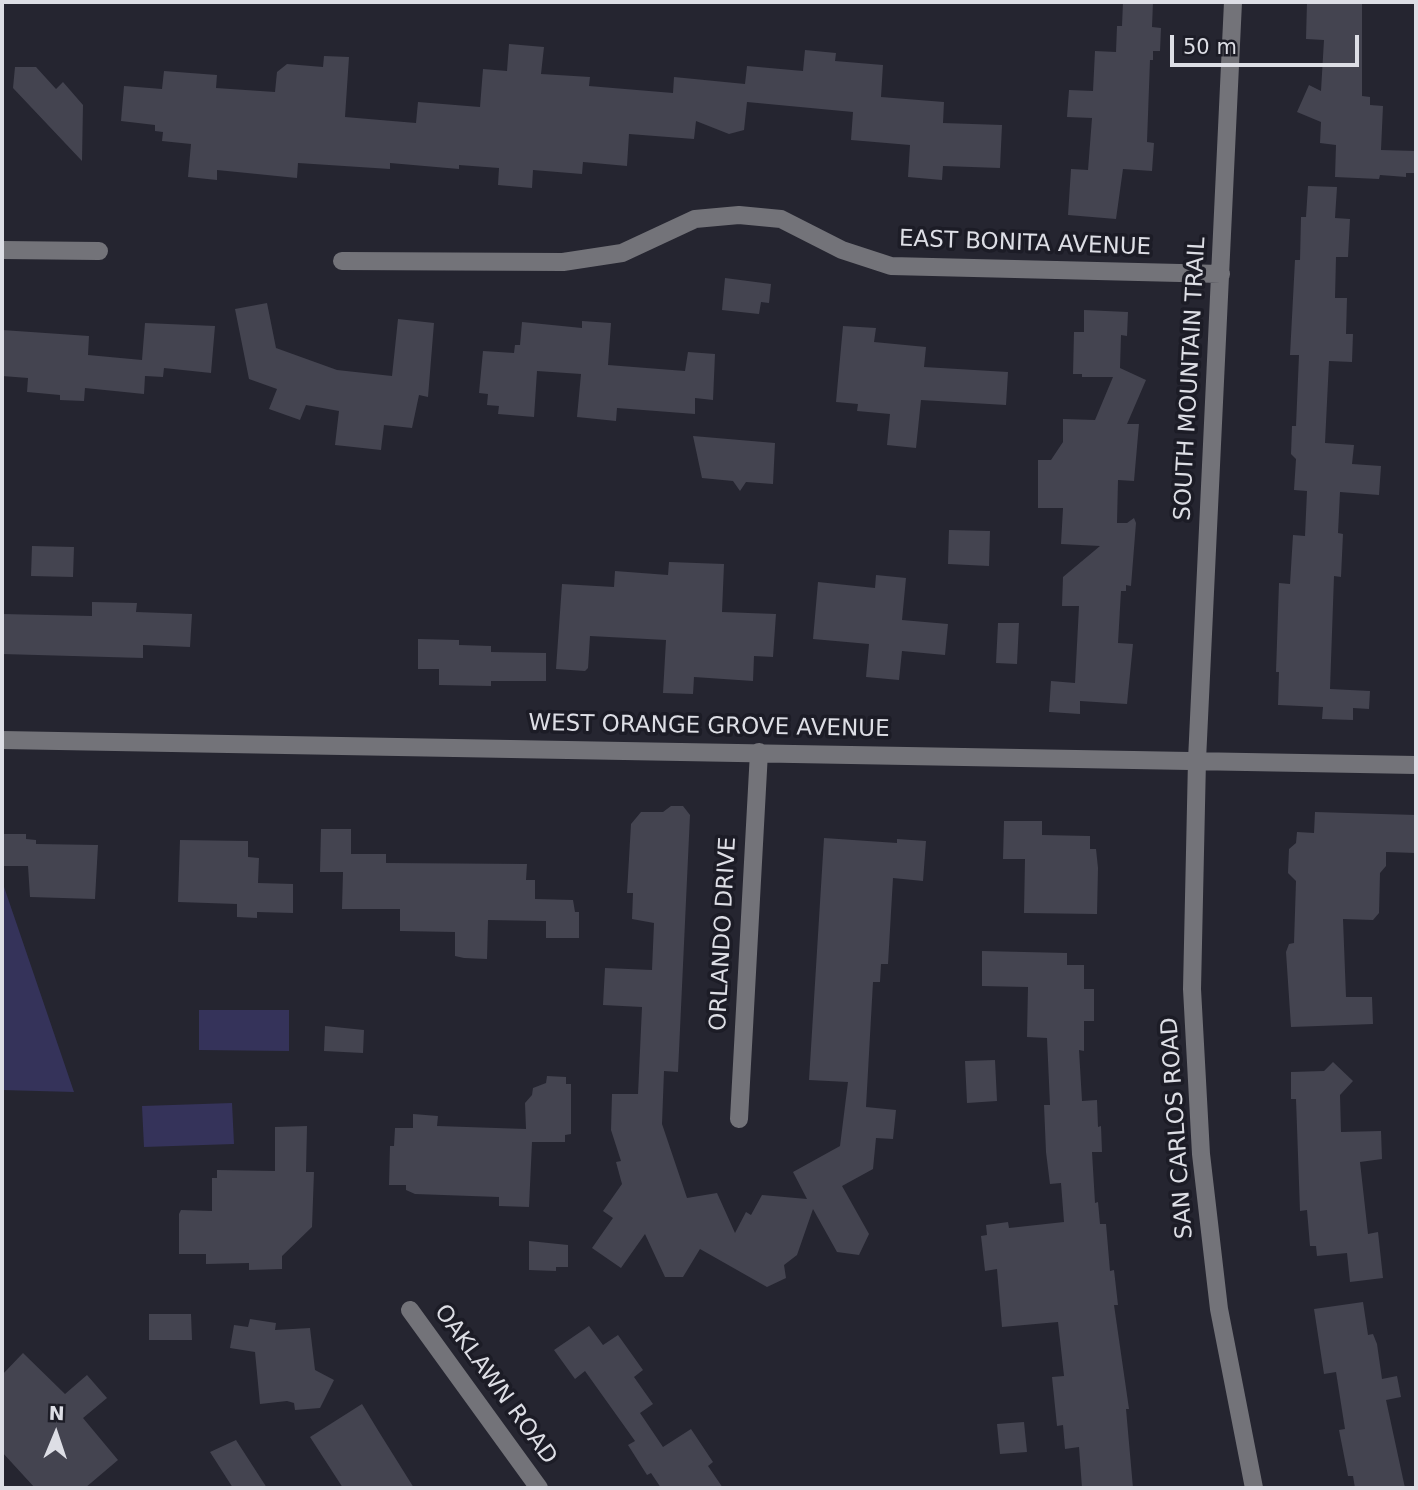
<!DOCTYPE html>
<style>
body{margin:0}
#map{position:relative;width:1418px;height:1490px;overflow:hidden;background:#252530;font-family:"DejaVu Sans",sans-serif}
canvas{display:block}
.frame{position:absolute;inset:0;border:4px solid #dddee5;pointer-events:none}
.north{position:absolute;left:21px;top:1399px;width:70px;height:70px;-webkit-text-stroke:5px #1c1c26;paint-order:stroke;rotate:2deg;font-size:19px;font-weight:700;line-height:28px;text-align:center;color:#dddee5}
.north::after{content:'';display:block;margin:auto;width:24px;height:32px;background:#dddee5;clip-path:polygon(50% 0,100% 100%,50% 72%,0 100%)}
.scale{position:absolute;left:1170px;top:35px;width:189px;height:32px;box-sizing:border-box;border:4px solid #dddee5;border-top:0;padding-left:9px;font-size:21px;line-height:24px;white-space:nowrap;color:#dddee5;-webkit-text-stroke:5px #1c1c26;paint-order:stroke}
</style>
<div id="map">
<canvas width="1418" height="1490"></canvas>
<div class="frame"></div>
<div class="north">N</div>
<div class="scale">50 m</div>
</div>
<script>
const g = document.querySelector('canvas').getContext('2d');
g.lineJoin = 'round';
function fill(path, color) { g.fillStyle = color; g.fill(path, 'evenodd'); }
function stroke(path, color, width, dash) { g.strokeStyle = color; g.lineWidth = width; g.lineCap = dash ? 'butt' : 'round'; g.setLineDash(dash || []); g.stroke(path); }
function write(font, color, halo, rows, align = 'center') {
  g.font = font + ' "DejaVu Sans",sans-serif'; g.lineWidth = 7; g.setLineDash([]); g.textBaseline = 'middle'; g.strokeStyle = halo; g.fillStyle = color; for (const [text, x, y, turn = 0] of rows) {
    g.save(); g.translate(x, y); g.rotate((+turn || 0) * Math.PI / 180); g.textAlign = isNaN(turn) ? turn : align; if (halo) g.strokeText(text, 0, 0); g.fillText(text, 0, 0); g.restore();
  }
}
const green = new Path2D(`
 M2 881 74 1092 2 1090Z
 M199 1010H289V1051L199 1050Z
 M232 1103 234 1144 144 1147 142 1106Z`);
const building = new Path2D(`
 M1123 2H1153L1152 27 1161 28 1160 51H1153V60H1150L1147 142 1154 143 1152 171 1123 169 1116 219 1068 215 1071 169 1088 170 1092 118 1067 117 1069 90 1093 91 1095 51 1116 52 1117 26H1122Z
 M1307 2H1362V96L1370 97V105L1383 106 1381 150 1416 151V173H1406V177L1380 175 1379 179 1335 177 1336 145 1320 143 1321 122 1297 112 1309 85 1321 91 1324 40 1306 39Z
 M509 44 544 47 541 74 590 77 589 86 673 93 674 77 745 84 747 66 803 71 805 50 836 53 835 61 883 65 881 97 944 102 943 123 1002 125 1000 168 943 166 942 180 908 177 910 145 851 140 853 112 747 102 744 130 729 134 696 121 694 139 629 134 627 166 583 162 582 174 533 170 532 188 498 185 499 168 459 165V169L390 163V169L298 163 297 178 217 170V180L188 177 191 144 162 141 163 132 155 131V125L121 121 124 86 162 89 164 71 217 75 216 88 275 92 277 72 287 64 323 67 324 56 349 57 345 117 416 123 418 102 480 107 483 69 507 71Z
 M15 67H36L56 89 63 82 83 105 82 161 13 88Z
 M1308 186 1337 187 1335 218 1350 219 1348 257H1336L1335 298H1347L1346 334H1353L1352 362 1329 361 1325 443 1354 445 1352 464 1381 466 1379 495 1340 492 1338 533 1343 534 1341 577 1334 576 1330 689 1370 691 1369 709 1353 708V720L1322 719 1323 707 1278 705 1279 672H1276L1279 583 1290 584 1293 535 1305 536 1307 491 1294 490 1296 459 1291 454 1292 426H1296L1299 355H1290L1295 260H1300L1301 217H1306Z
 M725 278 771 284 769 303 761 302 759 314 722 310Z
 M267 303 276 348 337 370 392 376 398 319 434 323 428 397 419 395 412 428 384 425 381 450 335 445 339 411 306 405 300 420 269 409 277 389 249 379 235 309Z
 M1084 310 1128 312 1127 336 1121 335 1120 368 1146 380 1127 424H1139L1134 481 1118 480 1117 523H1127L1134 518 1136 523 1131 586 1126 585V591H1121L1118 643 1133 644 1127 704 1080 701V714L1049 712 1051 681 1075 683 1079 606H1062L1063 577 1100 546 1061 544 1063 508H1038V460H1051L1063 442V419L1095 420 1113 377H1082V374H1073L1074 332H1084Z
 M582 321 611 323 608 365 685 371 688 352 715 354 713 400 695 398V414L617 408 616 421 577 417 581 374 537 371 534 417 498 414 499 406 487 405 488 394 479 393 483 351 514 353 515 345H520L522 322 582 328Z
 M145 323 215 326 211 373 164 368 163 377 145 376 144 394 85 388 84 401 60 400V395L27 392 28 378 2 376V330L89 336 88 355 142 360Z
 M843 326 876 328 874 342 926 347 924 367 1008 372 1006 405 921 400 916 448 887 445 890 414 857 411 858 404 836 402Z
 M693 436 775 443 773 484 746 482 740 491 733 481 702 478Z
 M949 530 990 531 989 566 948 564Z
 M32 546 74 547 73 577 31 576Z
 M669 562 724 564 722 612 776 614 773 657 754 656 753 681 694 677 693 694 663 693 666 640 590 636 588 668 585 671 556 669 562 584 614 587 615 571 668 575Z
 M876 575 906 578 902 620 948 624 945 655 902 651 899 680 866 677 869 644 813 639 818 582 875 588Z
 M92 602 137 603 136 612 192 614 190 647 143 645V658L2 654V614L92 616Z
 M998 623H1019L1017 664 996 663Z
 M418 639 459 640V645L491 646V652L546 653V681H491V686L439 685V669H418Z
 M671 806H683L690 815 678 1072 664 1071 662 1124 687 1198 717 1193 735 1233 746 1212 751 1215 762 1195 807 1199 793 1172 840 1146 848 1082 809 1080 824 838 897 843V839L926 841 923 881 893 878 888 964H881L880 982H873L866 1107 896 1110 893 1139 876 1138 873 1169 842 1186 869 1234 859 1255 837 1252 813 1209 797 1255 784 1265 786 1278 767 1287 700 1249 683 1277H665L645 1234 621 1268 592 1248 613 1218 603 1211 622 1184 616 1162 621 1161 611 1130 612 1094H638L642 1007 603 1005 605 968 652 970 654 923 632 919 633 893H627L631 824 641 812H663Z
 M1315 812 1416 815V853L1386 852V866L1380 873 1379 913 1373 920 1343 919 1346 997H1372L1373 1024 1291 1027 1286 952 1289 944 1294 943 1296 881 1288 873 1289 849 1296 843 1297 832 1314 833Z
 M1004 821H1042V835L1090 836V849H1096L1098 868 1097 914 1024 913 1025 859H1003Z
 M321 829H351V854H386V863L527 864 526 880H535V899L573 900 575 912H579V938H546V921L488 920 487 959 464 958 455 956V932L400 931V909H342L343 872H320Z
 M2 834H26V839L36 840V844L98 845 95 899 30 897 28 866H2Z
 M180 840 248 841V857L259 858 258 883 293 884V913L257 912V918L237 917V904L178 902Z
 M982 951 1067 953V965H1084V989H1094V1021H1084V1051L1079 1050 1082 1101 1097 1100 1098 1127 1101 1126 1102 1152H1092L1095 1203 1098 1202 1100 1224H1106L1110 1271 1114 1270 1118 1305H1114L1129 1409H1126L1133 1488H1082L1079 1447 1065 1449 1063 1425 1057 1426 1052 1377 1064 1376 1058 1322 1002 1327 997 1269 985 1271 981 1236 987 1235 986 1225 1008 1222 1009 1228 1064 1222 1061 1183 1050 1184 1046 1152 1044 1105H1050L1047 1038 1027 1037 1028 987 982 986Z
 M325 1026 364 1030 363 1053 324 1051Z
 M995 1060 997 1101 967 1103 965 1061Z
 M1333 1062 1353 1081 1340 1095 1341 1132 1381 1131 1382 1159 1360 1162 1368 1234 1378 1232 1383 1278 1350 1282 1347 1253 1317 1256 1316 1246H1310L1307 1210 1300 1211 1296 1099H1291V1072L1324 1071Z
 M547 1076 566 1077V1084H571V1134L565 1135V1142H532L529 1207 499 1206V1197L415 1194 406 1190V1185H389L390 1146H394L395 1128H413V1114L438 1116 437 1126 526 1129 525 1103 532 1095 533 1088 546 1083Z
 M307 1126 306 1172H314L312 1227 282 1256V1269L249 1270V1263L206 1264V1254H179V1214L181 1210 212 1211V1178H217V1170L275 1171V1127Z
 M529 1241 568 1245V1267H556V1271L529 1270Z
 M1363 1302 1368 1335 1373 1334 1377 1344 1382 1379 1397 1376 1401 1397 1386 1400 1405 1488H1355L1353 1476H1348L1339 1430 1345 1429 1336 1372 1324 1374 1314 1309Z
 M149 1314H191L192 1340H149Z
 M250 1319 276 1323 275 1330 310 1328 315 1370 334 1380 320 1408 295 1410 294 1403 287 1401 260 1404 255 1352 230 1348 234 1325 248 1327Z
 M589 1326 603 1345 618 1335 643 1370 634 1377 653 1404 640 1413 663 1447 691 1429 713 1462 708 1466 723 1488H661L651 1473 647 1475 628 1445 635 1441 585 1371 575 1379 554 1350Z
 M23 1353 65 1394 87 1375 107 1398 83 1418 118 1460 85 1488H35L2 1452V1375Z
 M362 1404 379 1432 414 1488H343L310 1437Z
 M1024 1422 1027 1452 1000 1454 997 1424Z
 M236 1440 267 1488H233L210 1452Z`);
const minor = new Path2D(`
 M1233 2 1197 760 1192 989 1201 1154 1219 1309 1254 1488
 M2 250 99 251
 M342 261 563 262 622 253 695 219 739 215 781 219 842 250 891 266 1221 274
 M2 740 1416 765
 M739 1119 759 752
 M410 1310 539 1488`);
const streetNames = [
 ["EAST BONITA AVENUE",1025,244,2],
 ["SOUTH MOUNTAIN TRAIL",1191,379,-87],
 ["WEST ORANGE GROVE AVENUE",709,727,1],
 ["ORLANDO DRIVE",724,934,-87],
 ["SAN CARLOS ROAD",1178,1128,-94],
 ["OAKLAWN ROAD",495,1385,54]
];
fill(green, '#35335a');
fill(building, '#444450');
stroke(minor, '#737379', 18);
write('23px', '#dddee5', '#1c1c26', streetNames);
</script>
